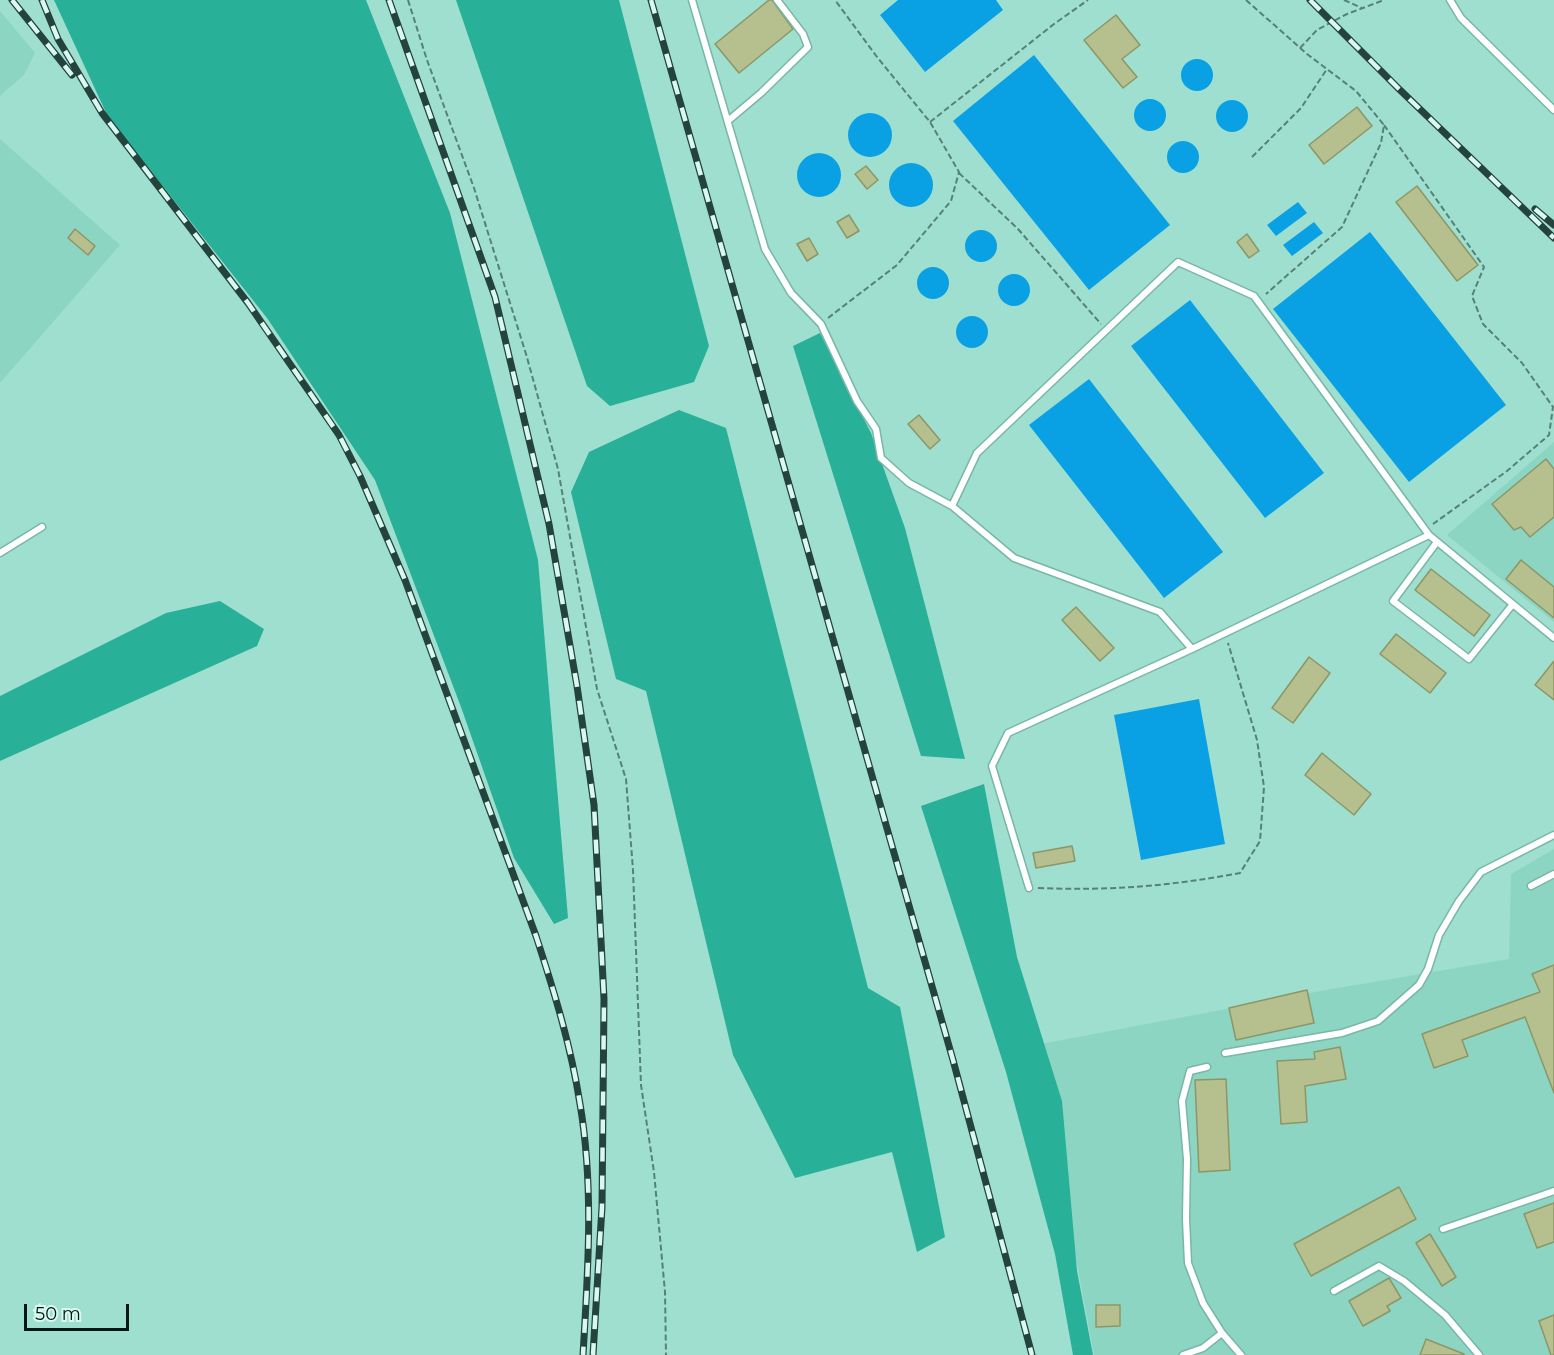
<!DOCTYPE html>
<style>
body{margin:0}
#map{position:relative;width:1554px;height:1355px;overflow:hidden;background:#9fdfcf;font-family:Montserrat,sans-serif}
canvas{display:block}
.scale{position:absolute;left:24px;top:1304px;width:105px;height:27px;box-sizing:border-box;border:3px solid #001813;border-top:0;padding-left:8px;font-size:18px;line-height:21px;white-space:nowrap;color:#001813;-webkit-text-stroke:4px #d9f8f0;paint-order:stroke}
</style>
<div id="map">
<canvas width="1554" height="1355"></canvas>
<div class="scale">50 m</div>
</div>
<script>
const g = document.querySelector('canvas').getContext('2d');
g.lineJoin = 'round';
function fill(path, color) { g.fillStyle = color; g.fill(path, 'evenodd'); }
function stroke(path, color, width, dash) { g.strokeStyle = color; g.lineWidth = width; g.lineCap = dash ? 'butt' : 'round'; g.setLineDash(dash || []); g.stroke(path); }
const built = new Path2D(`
 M0 11 35 53 24 75 0 96Z
 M0 139 120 245 0 383Z
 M1554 442V622L1447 535Z
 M1554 849V1355H1094L1036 1045 1326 990 1509 959 1511 874Z`);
const forest = new Path2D(`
 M54 0H366L450 213 538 560 568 918 554 924 514 858 461 707 375 480 267 318 108 117Z
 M456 0H619L709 346 694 382 610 406 587 386Z
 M820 333 871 433 905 528 965 759 921 756 793 346Z
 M679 410 726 428 868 988 900 1007 945 1237 917 1252 892 1152 795 1178 733 1055 646 691 616 679 571 492 589 452Z
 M220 601 264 629 257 646 0 761V696L166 613Z
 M984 784 1017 957 1062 1101 1077 1271 1093 1355H1073L1055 1254 1006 1072 921 806Z`);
const water = new Path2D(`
 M898 0H996L1003 10 925 72 880 15Z
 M1034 55 1170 225 1089 290 953 121Z
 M1181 75a16 16 0 1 1 32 0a16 16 0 1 1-32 0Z
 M1134 115a16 16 0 1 1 32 0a16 16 0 1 1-32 0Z
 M1216 116a16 16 0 1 1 32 0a16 16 0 1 1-32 0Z
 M848 135a22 22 0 1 1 44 0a22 22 0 1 1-44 0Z
 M1167 157a16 16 0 1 1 32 0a16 16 0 1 1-32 0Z
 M797 175a22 22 0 1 1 44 0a22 22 0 1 1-44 0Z
 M889 185a22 22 0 1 1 44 0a22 22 0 1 1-44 0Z
 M1298 202 1307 213 1276 236 1267 225Z
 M1314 222 1323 233 1292 256 1283 245Z
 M965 246a16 16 0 1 1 32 0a16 16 0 1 1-32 0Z
 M1370 232 1506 405 1409 482 1273 309Z
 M917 283a16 16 0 1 1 32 0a16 16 0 1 1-32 0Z
 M998 290a16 16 0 1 1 32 0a16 16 0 1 1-32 0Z
 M1190 300 1324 473 1265 518 1131 346Z
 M956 332a16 16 0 1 1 32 0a16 16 0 1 1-32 0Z
 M1089 379 1223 552 1164 598 1029 425Z
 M1199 699 1225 844 1141 860 1114 715Z`);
const building = new Path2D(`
 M769 0H772L793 29 739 73 715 44Z
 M1116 15 1140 45 1122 59 1137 77 1123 88 1084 40Z
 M1357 107 1372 126 1324 164 1309 145Z
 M866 166 878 180 867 189 855 174Z
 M1417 186 1478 265 1457 281 1396 202Z
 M849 215 859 231 847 238 837 222Z
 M75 229 95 246 88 255 68 238Z
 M1247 234 1259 251 1249 258 1237 242Z
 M809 238 818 254 807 261 797 244Z
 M919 415 940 440 930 449 908 424Z
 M1546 459 1554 469V517L1530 537 1521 527 1514 530 1492 504Z
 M1521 560 1554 587V618L1506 579Z
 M1431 569 1490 615 1474 636 1415 590Z
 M1076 607 1114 648 1100 661 1062 620Z
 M1396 634 1446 673 1430 693 1380 654Z
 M1309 657 1330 673 1293 723 1272 708Z
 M1554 661V700L1535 685Z
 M1322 753 1371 794 1354 815 1305 775Z
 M1072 846 1075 861 1036 868 1033 853Z
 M1554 965V1093L1525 1017 1462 1040 1468 1056 1434 1068 1422 1034 1540 992 1532 974Z
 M1307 990 1314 1023 1236 1040 1229 1008Z
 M1340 1047 1346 1079 1305 1086 1307 1122 1281 1124 1277 1061 1315 1059 1314 1052Z
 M1226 1079 1230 1170 1199 1172 1195 1080Z
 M1399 1187 1416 1219 1311 1276 1294 1244Z
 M1554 1203V1242L1537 1248 1524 1214Z
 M1430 1234 1456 1277 1442 1286 1416 1243Z
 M1389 1278 1401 1298 1387 1306 1390 1311 1363 1326 1349 1301Z
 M1096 1305H1120V1326L1096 1327Z
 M1554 1315V1355H1551L1539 1321Z
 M1426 1339 1464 1354V1355H1420Z`);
const path = new Path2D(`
 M408 0 427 60 474 188 526 354 558 469 597 689 626 779 633 870 641 1085 654 1172 665 1292 666 1355
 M1246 0 1307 54 1356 91 1384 125 1381 143 1342 227 1266 294
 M1344 0 1362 8
 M1300 48 1317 30 1347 14 1384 0
 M930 122 1054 24 1088 0
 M1384 125 1484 267 1472 296 1483 324 1522 363 1553 407 1549 435 1507 471 1433 524
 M1252 157 1301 108 1327 69
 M959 173 1018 229 1101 324
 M828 318 897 265 951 201 959 172 930 122 877 57 835 0
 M1038 888C1109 891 1171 886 1240 873L1260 841 1264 787 1257 740 1228 643`);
const lane = new Path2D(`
 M692 0 765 249 791 293 821 324 857 401 876 429 881 458 909 483 952 506
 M1450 0 1461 18 1554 110
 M729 120 761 93 808 47 803 34 777 0
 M1437 542 1393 601 1469 659 1513 604
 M0 553 42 527
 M1192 649 1160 612 1014 558 952 506 977 453 1178 262 1254 296 1429 535 1554 638
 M1531 886 1554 874
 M1029 888 992 766 1008 733 1192 649 1429 535
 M1225 1053 1342 1033 1378 1021 1419 985 1428 969 1439 935 1459 901 1481 872 1554 835
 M1207 1067 1190 1071 1182 1101 1187 1159 1186 1219 1188 1263 1203 1303 1222 1333 1241 1355
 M1443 1229 1554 1191
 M1334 1291 1379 1266 1404 1281 1445 1315 1479 1355
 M1183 1355 1203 1348 1222 1333`);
const rail = new Path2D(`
 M12 0 72 75
 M42 0 58 39 102 113 248 303 339 435 360 476 405 580 536 936C554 991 571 1046 580 1104 594 1186 588 1272 583 1355
 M389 0 495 297 549 524 577 686 594 805 604 999 602 1207 593 1355
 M651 0 953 1060 1032 1355
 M1310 0 1399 89 1554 238
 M1535 209 1554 225`);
fill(built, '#8cd5c3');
fill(forest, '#29b098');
fill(water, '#0aa1e4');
fill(building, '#b5c08e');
stroke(building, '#8d9666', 1.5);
stroke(lane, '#78b7a8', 9);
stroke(path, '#558277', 2, [6, 3]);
stroke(lane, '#fff', 6);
stroke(rail, '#23433c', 7);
stroke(rail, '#d9f8f0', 4.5, [14]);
</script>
